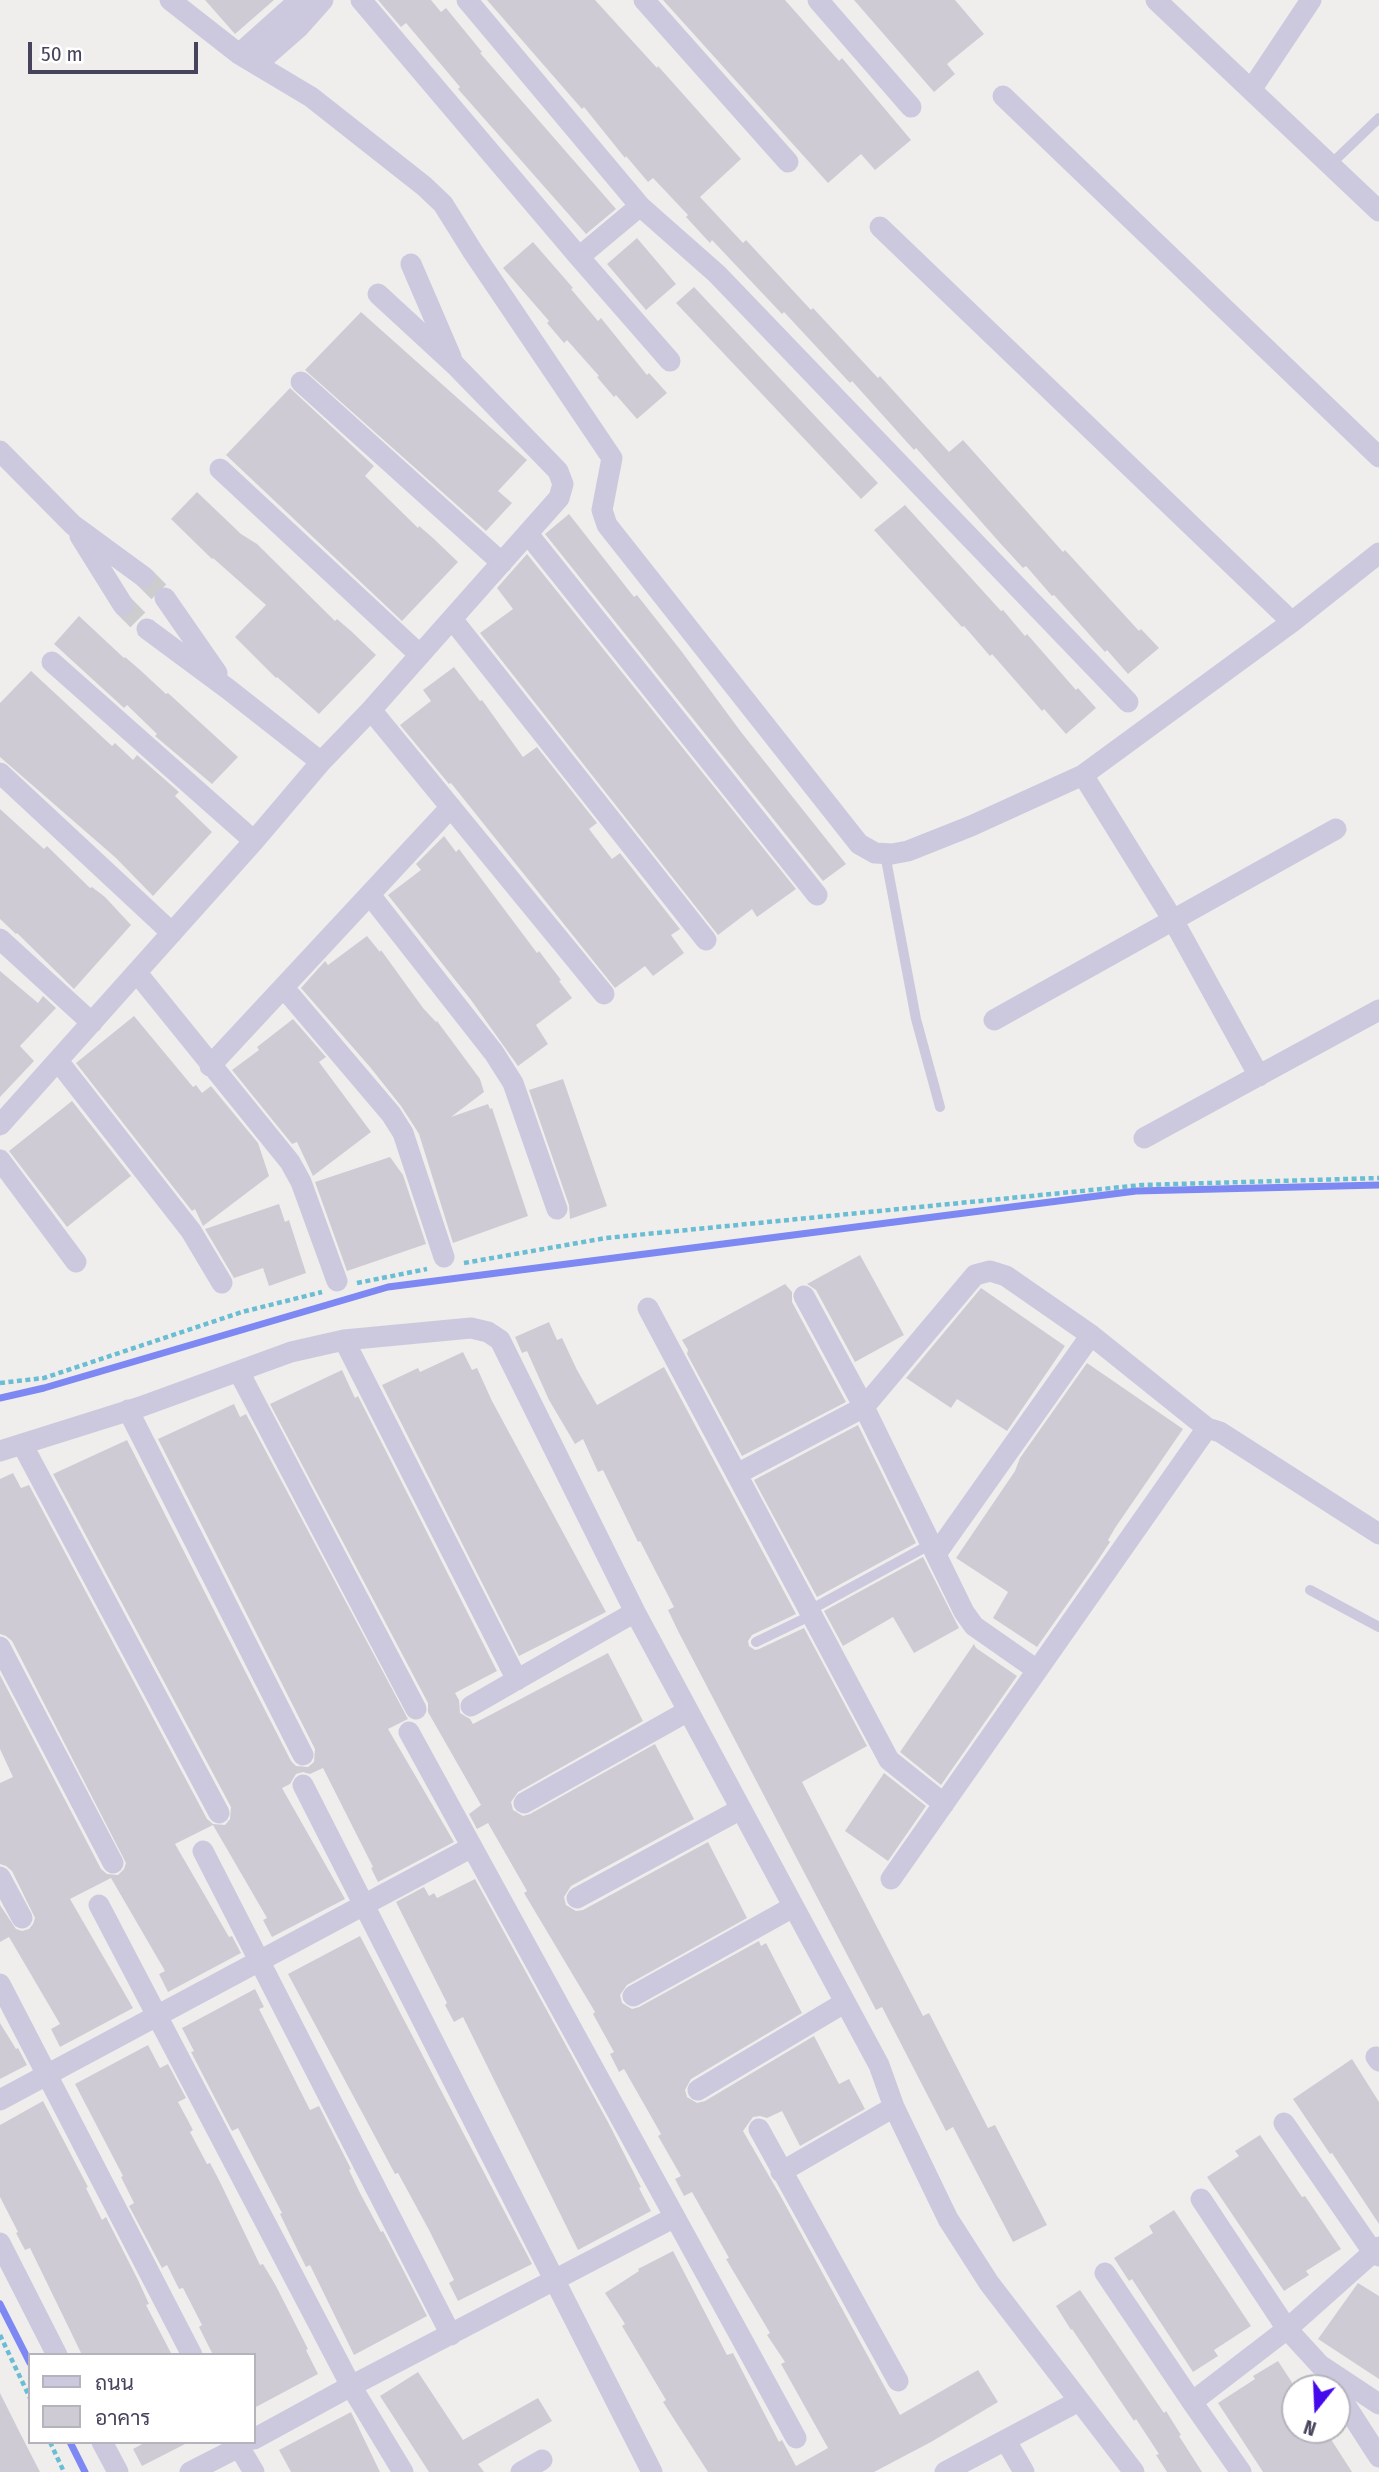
<!DOCTYPE html>
<meta charset="utf-8">
<style>
body{margin:0}
#map{position:relative;width:1379px;height:2472px;overflow:hidden;background:#efeeec;font-family:"Fira Sans Condensed",Sarabun,sans-serif}
canvas{display:block}
.legend{position:absolute;left:28px;top:2353px;width:228px;height:91px;box-sizing:border-box;background:#fff;border:2px solid #b5b4bd;margin:0;padding:9px 12px;list-style:none;font-size:21px;color:#47435b}
.legend li{display:flex;align-items:center;gap:14px;height:35px}
.legend b{width:35px;border:2px solid #b5b4bd}
.north{position:absolute;left:1281px;top:2374px;width:70px;height:70px;box-sizing:border-box;background:#fff;border:2px solid #b5b4bd;border-radius:50%;rotate:198deg;font-size:19px;font-weight:700;line-height:28px;text-align:center;color:#47435b}
.north::after{content:'';display:block;margin:auto;width:24px;height:32px;background:#4609ec;clip-path:polygon(50% 0,100% 100%,50% 72%,0 100%)}
.scale{position:absolute;left:28px;top:42px;width:170px;height:32px;box-sizing:border-box;border:4px solid #47435b;border-top:0;padding-left:9px;font-size:21px;line-height:24px;white-space:nowrap;color:#47435b;-webkit-text-stroke:5px #fff;paint-order:stroke}
</style>
<div id="map">
<canvas width="1379" height="2472"></canvas>
<ul class="legend">
<li><b style="height:9px;background:#ccc9de"></b>ถนน</li>
<li><b style="height:19px;background:#cfcbd5"></b>อาคาร</li>
</ul>
<div class="north">N</div>
<div class="scale">50 m</div>
</div>
<script>
const g = document.querySelector('canvas').getContext('2d');
g.lineJoin = 'round';
function stroke(path, color, width, dash) { g.strokeStyle = color; g.lineWidth = width; g.lineCap = dash ? 'butt' : 'round'; g.setLineDash(dash || []); g.stroke(path); }
function fill(path, color) { g.fillStyle = color; g.fill(path, 'evenodd'); }
const stream = new Path2D(`
 M0 1398 44 1388 388 1287 1136 1191 1379 1185
 M0 2304 30 2363
 M70 2442 85 2472`);
const building = new Path2D(`
 M205 0H274L235 34Z
 M378 0H431L441 12 446 8 482 52 480 53 616 209 586 234 458 89 460 87 406 23 401 27Z
 M487 0H595L657 68 658 66 741 159 700 197 743 243 746 240 811 310 813 308 878 378 880 376 949 452 963 440 1063 552 1065 550 1139 631 1141 629 1159 648 1128 674 1107 650 1105 652 1054 595 1052 596 1026 566 1023 568 1000 543 916 448 914 450 852 381 850 383 784 312 782 314 712 240 710 243 686 217 688 215 653 178 648 182 626 156 625 158 584 107 582 109Z
 M663 0H785L839 61 842 58 911 140 875 170 861 154 828 183Z
 M854 0H955L984 34 947 64 955 74 934 92Z
 M637 238 676 284 646 310 607 264Z
 M533 242 573 288 571 289 598 321 601 318 647 375 649 373 667 393 637 419 616 395 614 397 597 377 599 376 567 340 564 343 547 323 549 321 503 268Z
 M694 287 878 483 861 499 676 303Z
 M361 312 527 460 498 491 512 503 486 531 305 370Z
 M290 388 374 466 365 476 418 528 419 526 433 538 458 562 402 621 226 455Z
 M197 492 241 534 257 544 335 621 337 619 351 631 376 655 319 714 292 690 277 677 276 678 235 637 266 605 213 558 212 559 171 519Z
 M905 505 1001 611 1003 610 1025 636 1027 634 1076 690 1078 688 1096 708 1066 734 1044 709 1042 711 992 654 990 656 964 626 962 627 874 530Z
 M569 514 634 597 637 595 682 652 741 732 846 864 823 881 545 534Z
 M527 554 796 889 757 917 752 909 718 935 480 633 513 609 497 588Z
 M79 616 124 658 125 657 139 669 166 694 168 693 238 757 212 784 155 736 157 734 127 705 124 708 54 644Z
 M454 667 480 701 482 700 523 757 537 747 597 823 589 829 612 859 620 853 680 929 671 935 684 953 653 976 645 966 615 988 451 783 449 784 400 725 431 701 423 690Z
 M31 671 112 746 115 743 133 760 137 755 179 792 175 796 212 832 153 896 116 858 0 757V703Z
 M0 809 44 849 47 846 90 888 92 887 105 897 131 925 74 989 17 933 16 934 0 919Z
 M444 836 456 852 459 849 537 953 539 951 561 980 559 981 572 998 536 1025 548 1044 518 1066 471 1000 388 895 421 870 416 864Z
 M367 936 380 952 381 950 423 1008 436 1022 437 1021 480 1079 484 1092 451 1117 488 1104 490 1109 492 1108 528 1216 453 1243 419 1134 414 1126 401 1106 370 1067 301 988 325 961 328 965Z
 M0 971 38 1003 43 996 56 1008 20 1046 34 1061 0 1097Z
 M134 1016 193 1087 196 1085 202 1093 211 1086 258 1143 269 1176 203 1226 195 1209 192 1211 76 1063Z
 M293 1019 326 1057 319 1062 371 1132 313 1176 297 1142 292 1144 232 1070 259 1050 257 1047Z
 M563 1079 607 1206 570 1219 569 1205 529 1090Z
 M72 1101 131 1176 67 1227 9 1151Z
 M390 1157 403 1175 426 1244 347 1271 315 1182Z
 M279 1204 285 1222 289 1220 306 1273 269 1286 263 1268 234 1278 205 1229Z
 M860 1255 904 1335 855 1362 816 1290 807 1284Z
 M785 1284 792 1292V1302L846 1402 742 1456 687 1354 688 1350 682 1340Z
 M981 1288 1065 1346 1007 1431 957 1399 951 1408 906 1378Z
 M549 1322 557 1340 562 1338 577 1370 597 1405 664 1367 796 1614 752 1635 748 1641 749 1646 755 1650 759 1649 804 1628 867 1746 802 1782 923 2016 929 2013 988 2128 995 2125 1047 2225 1013 2242 953 2127 946 2131 882 2007 876 2010 678 1631 668 1610 674 1607 640 1541 638 1542 603 1470 598 1472 583 1439 575 1444 549 1400 527 1351 522 1353 515 1337Z
 M463 1352 472 1370 477 1368 492 1401 606 1612 519 1656 382 1385 418 1368 420 1372Z
 M1087 1363 1183 1429 1115 1528 1108 1540 1110 1542 1096 1563 1037 1647 993 1618 1008 1592 956 1558 1015 1471 1020 1458Z
 M342 1370 355 1398 358 1396 497 1671 455 1693 459 1700 460 1713 470 1719 473 1724 608 1653 643 1721 518 1792 511 1802 513 1810 523 1816 530 1814 655 1744 694 1819 571 1886 564 1897 566 1905 576 1911 583 1910 708 1842 747 1918 627 1985 620 1995 622 2003 632 2009 639 2007 759 1941 761 1946 766 1943 802 2013 691 2079 685 2090 687 2097 697 2103 705 2101 814 2036 839 2084 849 2079 865 2109 800 2146 782 2111 767 2118 760 2116 753 2117 743 2131 780 2195 900 2415 978 2370 998 2402 931 2442 874 2472H708L663 2402 666 2400 622 2326 625 2324 605 2293 639 2271 638 2269 673 2251 727 2355 733 2353 779 2442 782 2440 796 2466 828 2448 781 2364 785 2362 767 2335 770 2333 726 2259 729 2258 692 2192 684 2196 675 2179 681 2176 658 2136 661 2134 624 2069 619 2072 610 2054 614 2052 593 2014 595 2012 524 1893 527 1891 488 1823 477 1829 469 1814 481 1805 428 1712V1703L270 1404Z
 M234 1404 240 1417 246 1414 408 1719 388 1729 454 1842 378 1882 371 1868 373 1867 323 1768 310 1774 303 1772 296 1774 290 1784 282 1788 345 1899 272 1937 263 1920 267 1918 213 1825 175 1844 229 1937 232 1936 241 1953 168 1992 159 1974 165 1971 111 1878 70 1899 133 2008 60 2047 51 2029 60 2024 9 1937 0 1942V1905L16 1929 22 1931 29 1929 33 1924 35 1918 12 1871 6 1866 0 1864V1783L13 1777 0 1749V1675L101 1869 107 1874 118 1875 124 1869 126 1863 12 1641 6 1636 0 1634V1479L13 1473 21 1488 29 1485 207 1819 213 1824 225 1825 230 1819 231 1807 53 1474 127 1440 291 1761 296 1766 308 1767 314 1762 315 1749 158 1439Z
 M858 1425 916 1543 817 1597 754 1480Z
 M923 1557 959 1628 914 1653 893 1617 843 1646 824 1611Z
 M974 1644 976 1648 1017 1676 941 1785 900 1752Z
 M884 1773 926 1806 888 1861 845 1831Z
 M475 1879 609 2124 641 2187 639 2188 651 2211 578 2250 463 2017 454 2022 445 2005 447 2003 396 1902 424 1887 429 1896 434 1893 437 1898Z
 M360 1936 532 2264 458 2301 449 2283 454 2280 429 2230 398 2173 395 2174 288 1974Z
 M255 1989 264 2007 259 2009 310 2110 319 2106 351 2169 349 2170 360 2193 381 2232 383 2231 427 2316 354 2355 310 2265 306 2267 297 2249 280 2214 282 2213 238 2128 232 2131 191 2052 194 2051 182 2028Z
 M0 2023 16 2049 18 2048 27 2065 0 2079Z
 M148 2045 160 2068 168 2064 186 2098 178 2102 193 2130 190 2132 207 2164 210 2163 219 2180 260 2265 263 2264 276 2286 308 2349 306 2350 318 2374 254 2408V2355H213L199 2327 202 2325 183 2288 179 2289 167 2265 162 2268 129 2206 134 2203 121 2177 123 2176 75 2084Z
 M1352 2059 1379 2102V2224L1332 2153 1330 2154 1293 2099Z
 M43 2101 88 2187 86 2188 102 2220 106 2217 138 2280 149 2304 146 2305 172 2355H82L30 2248 25 2250 16 2233 18 2232 0 2197V2125Z
 M1260 2135 1302 2197 1305 2196 1341 2249 1306 2271 1309 2275 1284 2291 1207 2177 1239 2156 1235 2151Z
 M1174 2210 1251 2326 1214 2350 1218 2356 1193 2372 1132 2279 1129 2281 1114 2258 1153 2233 1149 2226Z
 M1358 2283 1379 2296V2379L1318 2339Z
 M1080 2290 1164 2413 1166 2411 1181 2435 1179 2436 1202 2472H1167L1156 2455 1159 2454 1136 2419 1134 2421 1072 2329 1071 2330 1056 2306Z
 M1278 2361 1295 2387V2430H1325L1352 2472H1263L1218 2403 1255 2379 1253 2376Z
 M418 2372 463 2440 538 2398 552 2421 478 2464 484 2472H429L380 2396Z
 M0 2393 20 2433 40 2472H0Z
 M351 2412 380 2472H291L279 2450Z
 M146 2442H189L142 2466 133 2449Z`);
const minorTunnel = new Path2D(`
 M144 577 165 598
 M123 605 147 629`);
const path = new Path2D(`
 M464 1263 606 1238 1142 1185 1379 1178
 M357 1283 427 1269
 M0 1383 44 1378 242 1312 322 1292
 M0 2335 30 2398
 M50 2442 64 2472`);
const service = new Path2D(`
 M1330 165 1379 118
 M885 854 916 1019 940 1107
 M1310 1590 1379 1627
 M810 1610 931 1544
 M756 1642 812 1615`);
const minor = new Path2D(`
 M170 0 239 54 311 97 424 186 443 204 473 252 612 458 602 510 607 525 859 844 875 853 892 854 908 851 971 826 1083 775 1292 622 1379 553
 M361 0 579 257 670 361
 M467 0 640 206 717 274 1128 702
 M644 0 788 162
 M818 0 911 107
 M1156 0 1379 211
 M239 54 295 4 319 0
 M258 63 299 27 323 0
 M1251 90 1311 0
 M1003 96 1379 457
 M880 227 1292 622
 M579 257 640 206
 M411 264 451 357
 M301 382 502 563
 M0 451 73 525 144 577
 M220 469 420 655
 M528 534 817 895
 M80 536 123 605
 M165 598 217 673
 M452 619 706 940
 M147 629 228 689 321 762
 M52 662 254 841
 M371 710 604 994
 M0 773 172 933
 M1083 775 1173 920 1259 1076
 M370 895 494 1053 513 1083 557 1209
 M0 939 92 1023
 M137 973 290 1162 301 1182 337 1281
 M284 988 391 1114 403 1133 444 1257
 M994 1020 1336 829
 M58 1061 191 1231 222 1283
 M210 1066 451 807
 M0 1125 254 841 321 762 371 710 559 498 563 484 558 471 455 365 378 294
 M1144 1138 1379 1010
 M0 1160 76 1262
 M804 1296 864 1407 964 1612 974 1626 1037 1670
 M648 1308 889 1760 944 1804
 M344 1340 517 1680
 M239 1372 416 1709
 M128 1410 303 1755
 M22 1444 219 1813
 M0 1451 140 1407 291 1352 344 1340 471 1328 488 1332 500 1340 635 1612 879 2065 894 2107 948 2219 989 2283 1134 2472
 M737 1474 864 1407 975 1275 990 1271 1006 1276 1091 1335 1207 1428
 M936 1554 1091 1335
 M0 1647 113 1863
 M471 1706 635 1612
 M409 1732 796 2438
 M303 1785 652 2472
 M524 1803 688 1711
 M203 1851 451 2335
 M0 1877 22 1918
 M891 1879 1207 1428 1220 1432 1379 1534
 M577 1898 741 1809
 M99 1905 351 2386 403 2472
 M0 1984 192 2355
 M633 1996 793 1907
 M1376 2057 1379 2061
 M698 2090 844 2003
 M0 2100 472 1847
 M1284 2123 1373 2252 1379 2256
 M759 2129 898 2381
 M781 2172 894 2107
 M1201 2199 1287 2329 1320 2365 1379 2404
 M0 2243 57 2355
 M1105 2273 1192 2402 1287 2329 1379 2247
 M1337 2392 1379 2457
 M1192 2402 1241 2472
 M254 2439 351 2386 675 2217
 M1006 2441 1024 2472
 M102 2442 118 2472
 M190 2472 239 2447 254 2472
 M521 2472 542 2460
 M945 2472 1079 2401`);
stroke(stream, '#7e88f3', 7);
fill(building, '#cfcbd5');
stroke(minorTunnel, '#cdcccf', 21, [21, 10]);
stroke(path, '#6abdd3', 4.5, [5, 3.5]);
stroke(service, '#ccc9de', 10);
stroke(minor, '#ccc9de', 21);
</script>
